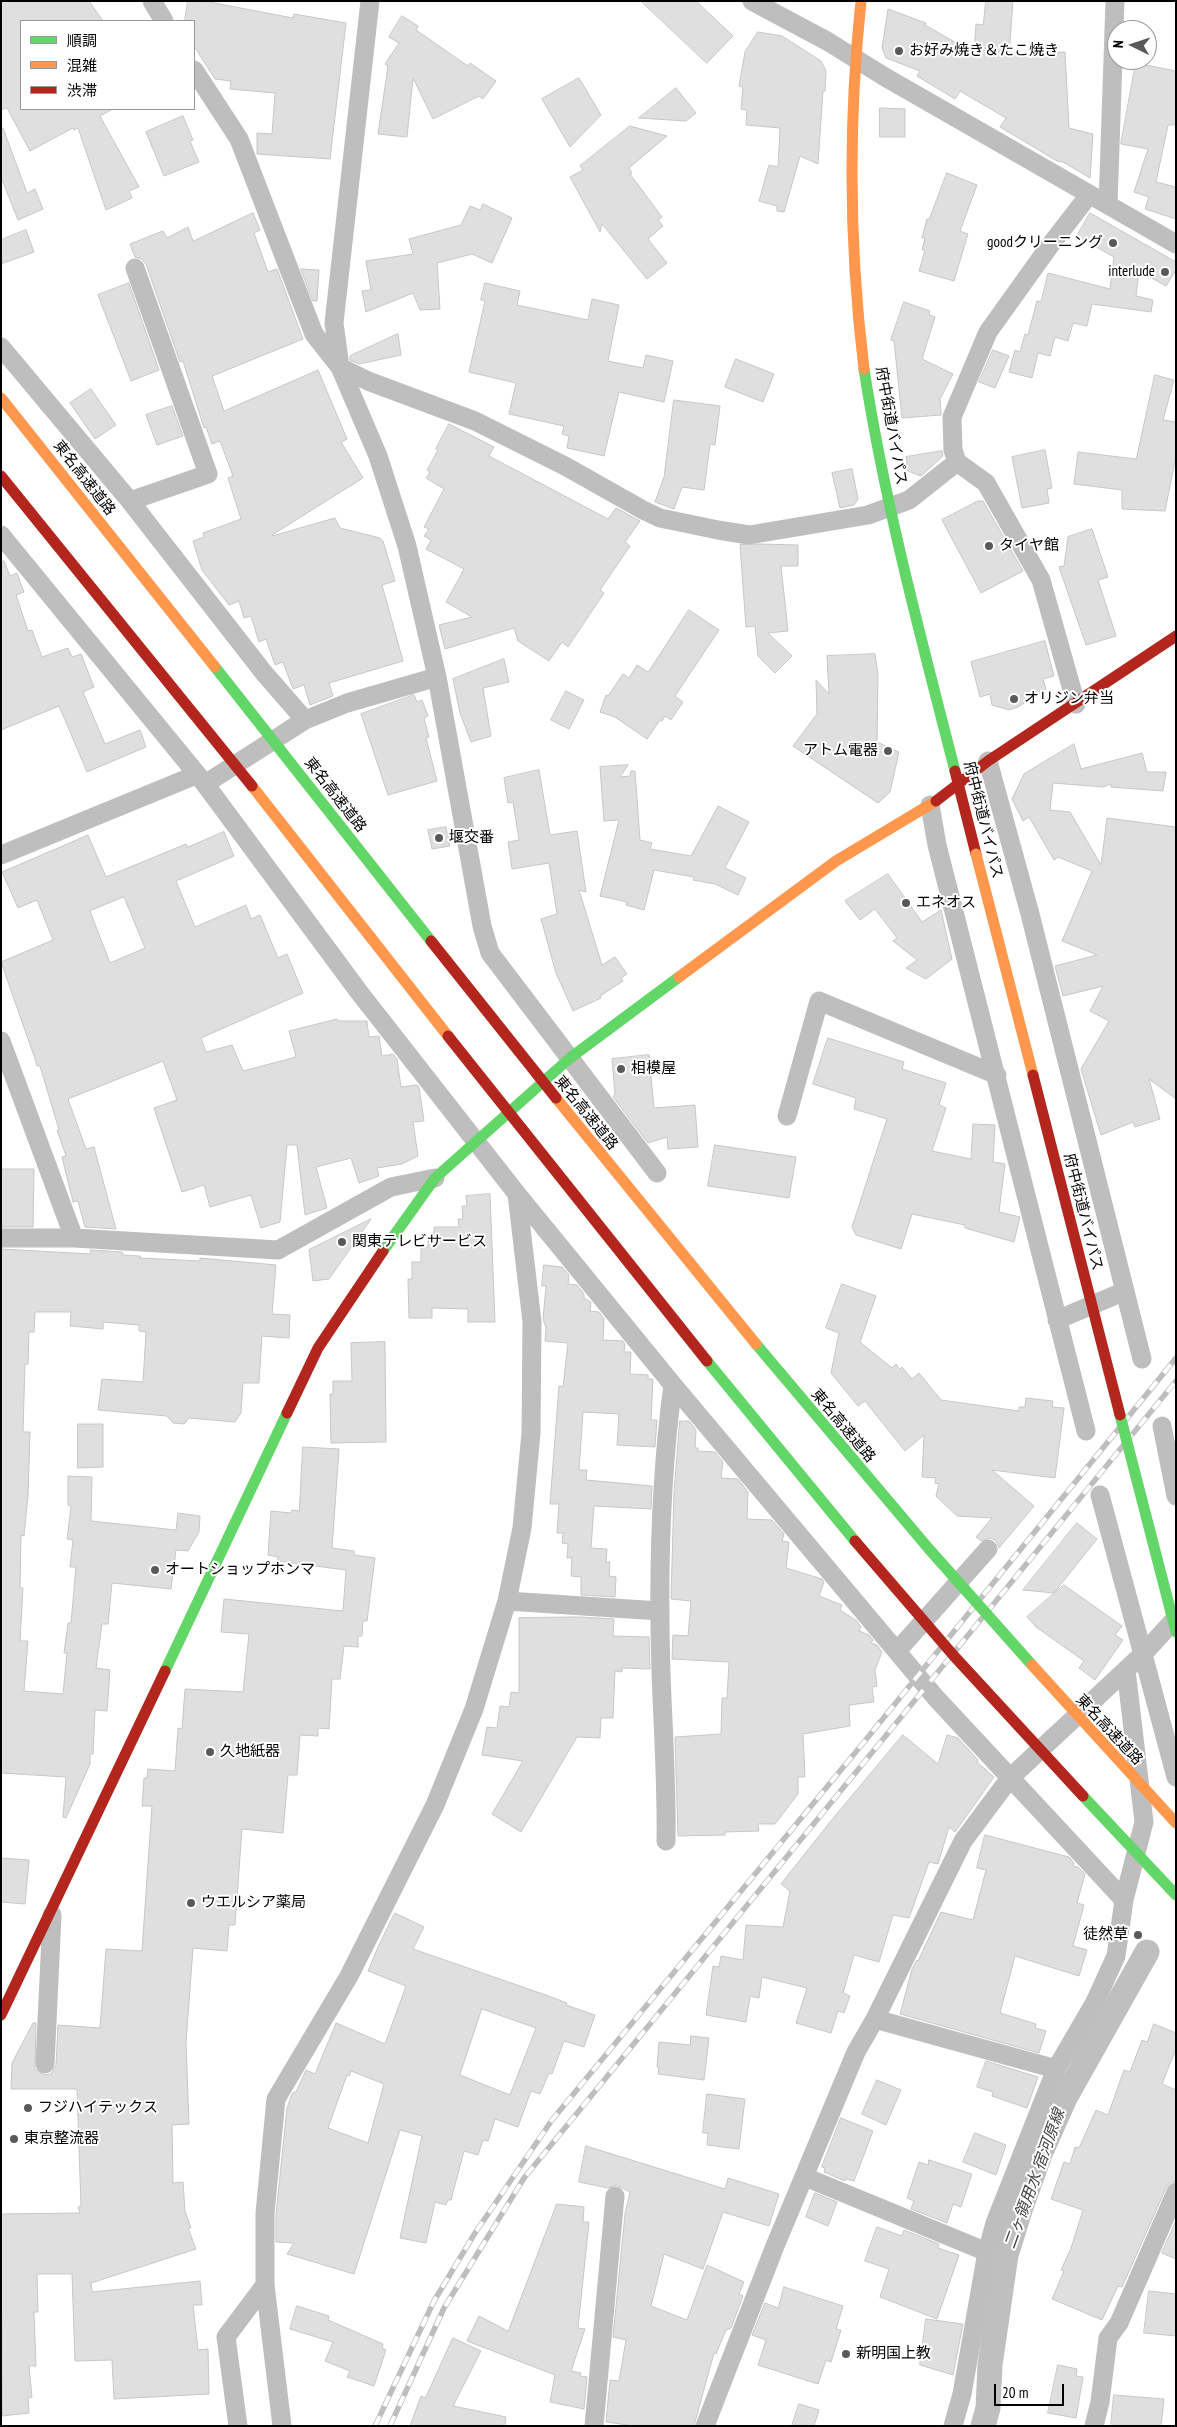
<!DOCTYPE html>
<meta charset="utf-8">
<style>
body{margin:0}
#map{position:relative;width:1177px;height:2427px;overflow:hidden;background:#fff;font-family:"PT Sans Narrow","Noto Sans JP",sans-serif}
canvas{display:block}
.frame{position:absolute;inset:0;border:2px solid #000;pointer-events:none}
.legend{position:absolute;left:20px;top:20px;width:175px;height:90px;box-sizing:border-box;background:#fff;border:1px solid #999;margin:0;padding:6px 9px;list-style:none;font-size:15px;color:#000}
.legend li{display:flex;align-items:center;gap:10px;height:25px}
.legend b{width:25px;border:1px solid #999}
.north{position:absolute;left:1107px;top:20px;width:50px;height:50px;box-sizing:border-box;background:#fff;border:1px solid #999;border-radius:50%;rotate:274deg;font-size:14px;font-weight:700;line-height:20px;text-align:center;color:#000}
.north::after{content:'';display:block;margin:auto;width:18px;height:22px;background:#595959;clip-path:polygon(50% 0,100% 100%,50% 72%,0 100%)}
.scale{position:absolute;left:994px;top:2384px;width:70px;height:22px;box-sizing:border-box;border:2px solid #000;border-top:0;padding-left:6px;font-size:15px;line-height:18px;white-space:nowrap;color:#000;-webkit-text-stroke:4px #fff;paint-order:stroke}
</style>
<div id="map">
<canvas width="1177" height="2427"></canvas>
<div class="frame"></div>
<ul class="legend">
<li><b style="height:6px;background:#63d668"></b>順調</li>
<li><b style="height:6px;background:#ff974d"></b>混雑</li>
<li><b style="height:6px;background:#b3261e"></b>渋滞</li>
</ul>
<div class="north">N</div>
<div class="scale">20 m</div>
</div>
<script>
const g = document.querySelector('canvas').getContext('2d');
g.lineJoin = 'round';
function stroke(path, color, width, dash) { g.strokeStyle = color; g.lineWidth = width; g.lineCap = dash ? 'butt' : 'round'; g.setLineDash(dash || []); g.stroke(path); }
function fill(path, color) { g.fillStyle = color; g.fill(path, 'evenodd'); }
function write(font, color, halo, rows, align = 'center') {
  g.font = font + ' "PT Sans Narrow","Noto Sans JP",sans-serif'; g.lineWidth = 4; g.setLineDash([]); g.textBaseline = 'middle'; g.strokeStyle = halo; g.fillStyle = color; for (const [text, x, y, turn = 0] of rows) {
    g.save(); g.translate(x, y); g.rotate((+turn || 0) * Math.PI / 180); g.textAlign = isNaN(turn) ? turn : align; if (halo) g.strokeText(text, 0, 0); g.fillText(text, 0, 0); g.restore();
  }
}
const canal = new Path2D(`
 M983 2426 988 2408 990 2365 1006 2255 1021 2207 1040 2154 1065 2098 1147 1952`);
const building = new Path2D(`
 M1 1H89L103 21H21V109H113L100 116 139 187 129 191 132 198 106 210 78 128 74 130 73 128 30 151 7 108 1 110Z
 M188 1H204L293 18 294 14 346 23 330 159 257 154V133L272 134 275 93 230 89 231 81 215 79 194 46V21H185Z
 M641 1H696L733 36 707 63Z
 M986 1H1013L1009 55 1065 52 1069 128 1093 134 1090 178 1063 162 1057 161 1000 127 1006 118 960 91 955 99 917 76 920 71 886 58 882 48 888 9 926 23 925 25 974 53 976 24 983 25Z
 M402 16 418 26 416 30 468 66 470 63 496 81 483 99 479 96 433 119 413 78 407 137 378 134 388 66 385 64 399 43 389 37Z
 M758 32 782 36 821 61 826 71 825 91H823L818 164 800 156 784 212 777 211V206L759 201 769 165 778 167 780 128 746 125 747 110 741 109 743 87 739 86 745 52Z
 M1136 63 1176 71V125H1168L1156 182 1176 187V219L1145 209 1149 197 1134 192 1148 149 1121 144Z
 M579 78 601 115 570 147 542 99Z
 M676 88 696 113 686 121 639 118Z
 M880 108 905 109V137H880Z
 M183 116 193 140 190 141 199 162 164 176 146 132Z
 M630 126 667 136 629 168 632 173 630 174 662 217 658 220 663 226 648 239 667 263 647 279 602 224 600 232 570 177 583 170 580 166Z
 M1 128H3L27 193 35 189 43 209 18 220 1 177Z
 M947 173 977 185 960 231 968 234 954 281 919 271 925 250H922L925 238H922L927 219H929Z
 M483 204 512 218 492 263 472 254 437 263 440 309 420 310 413 293 366 312 362 291 371 290 366 261 413 254 409 239 461 225 470 206 480 210Z
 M253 213 260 230 254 233 268 272 277 269 303 339 212 376 224 411 318 370 347 439 341 442 363 478 272 535V536L335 518 340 528 380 538 383 541 395 581 382 585 403 661 329 683 333 696 310 705 304 685 293 689 283 662 275 665 266 639 259 642 251 616 244 618 239 601 229 605 202 570 193 541 204 537 203 533 241 519 228 478 233 476 220 441 212 444 206 427 204 428 183 361 180 362 146 264 142 259 135 257 130 244 163 231 167 238 188 227 193 241Z
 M1090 213 1176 262V270L1166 286 1139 271 1136 296 1153 300 1151 312 1092 304 1087 326 1073 323 1068 341 1055 337 1050 356 1038 353 1032 378 1009 372 1015 350 1020 352 1025 334 1028 335 1037 301 1041 302 1048 273 1110 289 1114 257 1077 236Z
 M26 230 34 252 1 264V240Z
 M301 269 319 270 317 301H313Z
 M129 283 159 370 131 381 98 295Z
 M485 283 520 291 517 305 588 320 592 299 619 305 608 361 643 368 646 355 673 361 664 402 619 392 604 456 567 448 569 436 562 434 564 426 509 414 516 383 469 372 485 301 481 300Z
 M904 302 930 311 929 315 935 317 922 359 953 374 940 399 941 415 902 418 894 341 891 340Z
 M398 334 401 355 359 364 350 360V356Z
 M993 350 1009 356 995 388 979 382Z
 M736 359 774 374 763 402 725 387Z
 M1155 375 1174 380 1163 420 1176 422V456L1165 511 1122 509V490L1074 484 1078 452 1136 459Z
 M91 389 116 425 95 439 70 403Z
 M674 400 720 406 715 445 710 444 704 490 682 487 674 509 655 502 664 477Z
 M172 406 183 436 157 445 146 415Z
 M449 424 494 447 489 456 608 519 616 508 640 521 625 542 630 546 600 590 604 593 568 647 562 642 549 661 518 641 514 628 445 649 439 625 472 617 446 602 464 569 426 549 431 540 424 536 429 529 424 527 444 489 426 478 430 472 427 470 438 450 436 449Z
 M1045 450 1052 488 1047 489 1049 503 1022 508 1012 457Z
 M942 451 943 456 921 476 908 471 906 457Z
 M852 469 858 499 854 505 840 508 832 473Z
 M978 501H983L1023 571 981 593 942 520Z
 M1092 529 1108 577 1098 580 1116 636 1086 645 1059 567 1064 566 1068 537Z
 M761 544 798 545V566H781L788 631 768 633 792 656 775 673 758 656 755 626 746 627 740 545Z
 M1 561H4L10 576 17 573 24 592 16 595 28 631 32 630 42 657 68 648 72 657 81 654 94 687 83 692 105 744 140 730 146 747 87 772 59 706 1 730Z
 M689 610 719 630 675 696 683 702 671 720 665 716 662 721 660 720 647 739 615 717 600 712 606 695 608 696 623 674 629 678 637 665 648 672Z
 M1045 641 1054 676 1043 679 1046 689 1018 707 1009 710 992 705 990 694 980 697 971 662Z
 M875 654 878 675 877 742 899 752 890 792 878 803 793 746 817 714 816 680 829 694 827 656Z
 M504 659 509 682 483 688 491 736 471 742 460 713 453 679Z
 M566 691 584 700 569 729 551 720Z
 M414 695 417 702 422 700 428 716 424 718 429 737 426 738 437 781 388 795 361 714Z
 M1074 744 1081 769 1142 753 1147 772H1166L1163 791 1111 787V784L1103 787 1053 783 1050 810 1070 812 1101 865 1107 818 1176 827V1099L1149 1079 1160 1119 1135 1127 1133 1122 1101 1135 1081 1069 1109 1021 1090 1011 1103 986 1063 996 1055 966 1097 955 1062 941 1092 871 1058 857 1054 860 1029 817 1023 821 1012 799 1024 774Z
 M628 765 620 777 630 776 631 771H635L640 840 652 843 650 849 691 856 718 806 749 822 725 868 746 878 738 895 715 884 693 880 694 877 654 870 644 910 626 905 627 902 600 896 619 820 604 821 600 767Z
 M539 770 550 835 577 831 586 892 579 890 602 965 615 957 627 974 621 978 623 981 600 996 601 998 573 1011 556 973 541 919 557 914 549 863 512 869 508 842 519 840 513 802 508 803 504 778Z
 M446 827 450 846 432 849 428 830Z
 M224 832 234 856 176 881 195 927 246 905 251 919 260 915 278 958 287 954 303 993 201 1038 206 1052 232 1045 243 1071 296 1057 289 1031 337 1019 338 1021H367L369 1037 379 1036 382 1056 393 1054 397 1059 401 1087 417 1085 419 1087 424 1121 413 1122 418 1156 402 1164 377 1168 379 1176 359 1183 351 1158 316 1167 327 1208 305 1215 297 1145H287L280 1222 261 1228 251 1195 210 1207 204 1185 182 1192 154 1108 177 1100 163 1061 68 1099 86 1149 94 1147 116 1229 85 1227 78 1201 73 1202 62 1157 66 1156 57 1130H59L40 1066H37L34 1056 1 962 53 940 37 900 18 908 2 872 88 835 106 877 186 844 187 847ZM124 897 145 948 110 963 90 911Z
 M888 874 922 922 941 910 952 959 926 979 906 968 917 960 893 941 897 938 875 909 860 920 845 901Z
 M828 1038 904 1062 902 1069 946 1083 939 1105 946 1108 932 1151 971 1159 973 1124 995 1125 993 1162 1005 1164 999 1212 1020 1217 1014 1242 965 1228V1225L912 1214 901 1249 856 1235 852 1227 887 1119 854 1109 856 1098 813 1084Z
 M649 1055 654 1108 695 1105 698 1147 668 1149 667 1137 648 1143 613 1097 615 1094 612 1059Z
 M715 1145 796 1157 789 1198 708 1186Z
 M1 1169H34L33 1227H1Z
 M490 1194 495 1322H468V1309L432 1308V1318H409L408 1279H412V1262H421V1248L428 1247V1238H434V1227H459L458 1219H463L462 1206H467L466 1196Z
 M371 1219 329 1279 313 1281 309 1250Z
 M1 1249 91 1254 90 1250 122 1252 123 1255 140 1256V1258L200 1261V1258L276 1265 272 1314 290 1315 289 1338 262 1336 259 1383H243L241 1413 235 1422 189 1418 184 1424 173 1423 167 1416 98 1410 102 1379 143 1382 146 1332 139 1331V1325L103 1322V1329L70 1326 71 1312H35L34 1332H29L28 1364H25L23 1432H30L28 1496 24 1536 21 1535 20 1588H23L20 1641H28L24 1691 63 1694 67 1653H64L68 1623H71L76 1567H70L73 1540 67 1539 71 1506 68 1505V1476L92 1477 91 1521 176 1530 178 1513 200 1516 199 1532 188 1551 176 1550 171 1589 112 1583 108 1624H102L96 1668 110 1670 107 1711 95 1710 93 1754H90V1764L66 1818 63 1817 66 1777 1 1773Z
 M544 1265 562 1267 569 1275 568 1284 577 1285 584 1294V1298L591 1302 590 1311 599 1312 604 1319 603 1340 623 1341 625 1344 624 1352H631L630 1374 648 1375V1379H653L651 1420H657L655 1447 617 1445 619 1414 583 1412 579 1470H587L586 1480 652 1486 651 1509 594 1506 591 1548 607 1549 606 1562H610L609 1576 616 1577 615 1597 581 1595V1577L571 1576 572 1558H567L568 1544 562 1543 563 1533H557L559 1504H550L559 1386 563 1387 568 1343 545 1341 546 1328 543 1319 546 1286H542Z
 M842 1284 876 1296 860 1342 892 1368 896 1364 900 1369 902 1367 912 1379 919 1373 941 1400 1019 1411V1407H1025L1026 1398 1053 1401 1052 1407 1064 1408 1055 1478 992 1470 1034 1506 999 1548 996 1541 991 1538 981 1541 976 1537 992 1518 957 1516 936 1496 939 1484 935 1483 936 1478 922 1477 924 1435 905 1451 865 1401 858 1406 831 1373 839 1333 826 1328Z
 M385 1342 386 1442 331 1443 330 1394H333V1381H352L351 1343Z
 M680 1421H689L696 1430 695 1448H698V1451L715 1452 723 1462 721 1478 738 1479 748 1492 747 1519 772 1520 784 1534 782 1541 789 1542 786 1568 822 1579 824 1582 819 1596 842 1605 840 1610 857 1621 861 1627 859 1631 869 1635 873 1640 871 1643 877 1645 882 1652 875 1670 877 1686 872 1687 874 1702 849 1705 850 1726 803 1734 805 1777H798V1794L775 1824H758L759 1831 725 1832V1835L678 1836 675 1737 721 1734 722 1698H727L729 1662 672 1659 673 1635 688 1636 691 1601 671 1599 674 1493Z
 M78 1424H103V1467L78 1468Z
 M303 1447 339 1449 332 1548 354 1551V1555L375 1558 367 1621H363L362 1636H358V1647L344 1646 340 1679H332L329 1729 318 1728V1736L300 1735 297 1775H288L283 1833 242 1829 235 1925H229L227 1951 193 1948 186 2042 189 2124 172 2125 173 2183 183 2182 185 2211 191 2228H188L196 2249 91 2283 92 2292 200 2281 202 2305H193L198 2350 208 2349 209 2394 114 2399 112 2360 75 2361 72 2274H37L38 2312H34L36 2366H29L32 2397 28 2398 29 2413 2 2416 1 2214 80 2213 78 2207 81 2206 77 2089H11L12 2063 33 2023H36L35 2069 44 2075 51 2074 56 2065 58 2025 100 2028 106 1949 142 1951 152 1806H142L144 1778H147L148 1769 175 1771 178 1728 182 1729 185 1689 243 1692 249 1634 221 1632 224 1599 343 1611 346 1570 277 1561 278 1557 268 1555 271 1511 291 1513 292 1510 299 1511Z
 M1077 1523 1097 1539 1054 1593 1023 1590Z
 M1064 1585 1122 1626 1115 1635 1123 1640 1095 1680 1079 1668 1084 1661 1036 1627 1027 1617Z
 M580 1617 614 1619 613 1636 649 1637 650 1669 622 1668V1672L615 1671 613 1718H601L600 1738 577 1737 521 1832 492 1814 523 1761 482 1755 487 1727 497 1728 500 1706 509 1707 511 1692 519 1693V1618Z
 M903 1735 938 1764 947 1735 958 1738 978 1760 977 1762 994 1777 955 1832 949 1827 938 1864 929 1862 909 1918 893 1915 879 1962 854 1955 843 1993 850 1996 844 2013 838 2011 831 2033 796 2023 807 1988 762 1977 759 1998 750 1996 746 2022 706 2015 713 1966 719 1967 721 1956 743 1960 746 1925 783 1927 790 1891 781 1884 830 1822Z
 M985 1835 1069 1857 1074 1863 1073 1866 1078 1867 1085 1874 1077 1903 1084 1905 1073 1946 1087 1950 1079 1976 1015 1956 1000 2013 1036 2024 1035 2028 1046 2031 1039 2053 900 2014 912 1969 917 1960 918 1961 941 1912 973 1920 986 1870 977 1868Z
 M1 1858 29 1860 25 1904 1 1902Z
 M395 1913 424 1927 413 1949 543 1994 567 2003 566 2005 595 2015 584 2047 564 2041 552 2074 549 2073 540 2094 531 2091 518 2127 495 2119 488 2141 483 2140 478 2155 464 2151 451 2200H448L446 2205 435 2202 426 2243 400 2238 422 2136 400 2130 354 2274 287 2254 294 2243 276 2242V2214L287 2108 292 2094 294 2092H296L306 2070 315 2074 336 2023 385 2044 406 1986 368 1971 378 1947ZM482 2009 536 2028 510 2095 460 2075ZM351 2071 384 2084 368 2143 328 2128 347 2075 349 2076Z
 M1154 2024 1176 2033V2049L1162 2084 1176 2090V2181L1170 2183 1166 2188 1122 2287 1118 2286 1102 2320 1052 2299 1064 2271 1061 2270 1071 2248 1083 2210 1051 2199 1064 2162 1070 2164 1075 2147 1079 2148 1096 2110 1108 2115 1124 2070 1130 2072 1142 2040 1147 2042Z
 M691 2036 709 2038 704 2080 658 2074 659 2067H657L659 2042 690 2045Z
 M986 2061 1038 2077 1027 2108 992 2096 993 2092 977 2087Z
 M877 2080 901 2090 886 2125 862 2114Z
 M707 2094 745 2099 739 2149 707 2145 708 2133H703Z
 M841 2118 873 2131 854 2181 846 2179 845 2181 824 2172 825 2168 822 2167Z
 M975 2133 1006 2145 996 2175 963 2162Z
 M586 2146 725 2189 728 2178 779 2194 769 2226 723 2212 703 2269 664 2254 651 2306 687 2320 707 2265 744 2282 739 2294 743 2296 731 2328 726 2330 716 2354 714 2353 694 2426H635L606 2422 610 2380 619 2381 626 2340 613 2337 625 2214 630 2192 616 2185 608 2188 579 2182Z
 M929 2160 972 2174 961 2207 953 2204 947 2223 911 2209 914 2201 907 2198 919 2162 928 2165Z
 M815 2193 837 2202 828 2226 806 2217Z
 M557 2204 584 2207 583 2222H589L578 2328 585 2329 571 2371 581 2373 580 2376 587 2377 584 2409 550 2402 555 2375 467 2341 479 2316 508 2331Z
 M1176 2221V2259L1162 2253Z
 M877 2227 902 2236 904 2230 939 2244 938 2248 959 2255 937 2319 880 2297 889 2269 865 2261Z
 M784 2287 843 2306 836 2329 841 2330 831 2362 826 2360 818 2384 758 2365 766 2340 752 2335 765 2303 778 2308Z
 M1149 2291 1176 2294V2336L1144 2333Z
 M297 2306 329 2316 328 2320 383 2344 382 2348 386 2350 374 2386 347 2377 350 2371 325 2361 333 2342 290 2329Z
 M926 2319 963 2324 953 2375 920 2365Z
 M453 2338 481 2351 453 2406 506 2417 505 2426H410L421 2396 425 2398Z
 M1058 2365 1077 2369 1076 2376 1083 2377 1076 2418 1048 2413Z
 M1114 2395 1164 2399 1161 2426H1111Z
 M799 2404 819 2410 814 2426H792Z`);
const street = new Path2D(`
 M152 1 164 21
 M370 1 334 323 340 367 378 456 407 546 437 677 482 926 490 953 657 1173
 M752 1 827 41 885 77 1176 244
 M194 70 239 139 314 334 340 367 368 381 475 421 565 466 643 510 660 518 718 530 749 535 868 515 909 500 957 462
 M1108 205 1115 1
 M1 347 130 501 264 673 305 720
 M130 501 208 474 135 268
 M1 535 205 784 359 992 517 1194 673 1385 936 1698 1124 1900
 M1076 704 1041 580 986 483 957 462 953 450 952 417 988 332 1051 244 1089 195
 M988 761 1030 914 1142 1359
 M205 784 305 720 347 703 437 677
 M930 805 937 845 1086 1431
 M1 855 196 775
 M1 1041 74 1238
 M787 1116 819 1001 997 1075
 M1 1238H74L278 1250 391 1187 435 1178
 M1057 1320 1125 1291
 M1162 1426 1176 1496
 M1100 1495 1176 1777
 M507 1601 660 1611
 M898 1650 988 1549
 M666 1841C667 1785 663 1729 661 1673 658 1577 660 1480 673 1385
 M875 2019 1056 2069
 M45 2064 52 1915
 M805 2177 987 2252
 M238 2426 226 2337 265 2285
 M282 2426 265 2285V2213L276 2099 349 1976 435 1805 474 1709 507 1601 522 1528 531 1433 532 1322 517 1194
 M594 2426 615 2196
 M705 2426 775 2246 856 2052 875 2019 963 1841 1010 1778 1143 1654 1176 1618
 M953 2426 962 2394 987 2252 995 2223 1056 2069 1095 2002 1116 1956 1124 1900 1144 1822 1126 1670
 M1094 2426 1100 2402 1108 2338 1119 2323 1176 2192`);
const fast = new Path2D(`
 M864 369C885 505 921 638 955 771
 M383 1251 435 1178 570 1058 679 977
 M165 1671 287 1413`);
const slow = new Path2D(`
 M861 1C848 124 849 246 864 369
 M679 977 836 861 936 801`);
const jam = new Path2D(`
 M955 771 976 854
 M936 801 988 761 1176 636
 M287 1413 318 1348 383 1251
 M1 2015 165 1671`);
const rail = new Path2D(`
 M375 2426 434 2301 475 2233 552 2120 864 1742 1176 1358
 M390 2426 444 2308 524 2178 1176 1381`);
const fastBridge = new Path2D(`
 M215 667 431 941
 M756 1344 929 1549 1032 1665
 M707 1361 855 1541
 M1120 1415 1176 1632
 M1083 1796 1176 1895`);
const slowBridge = new Path2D(`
 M1 398 215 667
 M252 786 448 1036
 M976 854 1033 1075
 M556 1098 756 1344
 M1032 1665 1176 1823`);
const jamBridge = new Path2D(`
 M1 476 252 786
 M431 941 556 1098
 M448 1036 707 1361
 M1033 1075 1120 1415
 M855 1541 954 1656 1083 1796`);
const markers = [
 [899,51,5,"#595959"],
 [1113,243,5,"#595959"],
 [1165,272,5,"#595959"],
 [989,546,5,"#595959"],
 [1014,699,5,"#595959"],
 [888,751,5,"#595959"],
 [439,838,5,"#595959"],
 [906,903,5,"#595959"],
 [621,1069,5,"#595959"],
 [342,1242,5,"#595959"],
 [155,1570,5,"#595959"],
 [210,1752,5,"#595959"],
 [191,1903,5,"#595959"],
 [1138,1935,5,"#595959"],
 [28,2108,5,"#595959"],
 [14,2139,5,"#595959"],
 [846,2354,5,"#595959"]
];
const poiNames = [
 ["お好み焼き＆たこ焼き",909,51],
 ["goodクリーニング",1103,243,"right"],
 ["interlude",1155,272,"right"],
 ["タイヤ館",999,546],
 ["オリジン弁当",1024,699],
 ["アトム電器",878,751,"right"],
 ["堰交番",449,838],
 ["エネオス",916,903],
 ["相模屋",631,1069],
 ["関東テレビサービス",352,1242],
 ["オートショップホンマ",165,1570],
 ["久地紙器",220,1752],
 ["ウエルシア薬局",201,1903],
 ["徒然草",1128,1935,"right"],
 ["フジハイテックス",38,2108],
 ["東京整流器",24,2139],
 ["新明国上教",856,2354]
];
const streetNames = [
 ["府中街道バイパス",891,426,80],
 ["東名高速道路",84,478,52],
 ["東名高速道路",335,795,52],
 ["府中街道バイパス",983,820,76],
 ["東名高速道路",586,1113,51],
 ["府中街道バイパス",1083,1212,76],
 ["東名高速道路",843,1426,50],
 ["東名高速道路",1109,1730,47]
];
const waterNames = [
 ["二ヶ領用水 宿河原線",1035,2179,-70]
];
stroke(canal, '#bfbfbf', 25);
fill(building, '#dfdfdf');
stroke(building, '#c7c7c7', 1);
stroke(street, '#bebebe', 19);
stroke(fast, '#63d668', 11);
stroke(slow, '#ff974d', 11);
stroke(jam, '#b3261e', 11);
stroke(rail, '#bebebe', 5.5);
stroke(rail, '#fff', 4, [11]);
stroke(fastBridge, '#63d668', 11);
stroke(slowBridge, '#ff974d', 11);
stroke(jamBridge, '#b3261e', 11);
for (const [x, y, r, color] of markers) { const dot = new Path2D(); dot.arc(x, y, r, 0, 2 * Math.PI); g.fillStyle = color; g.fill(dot); stroke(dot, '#fff', 2); }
write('15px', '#000', '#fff', poiNames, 'left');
write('15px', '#000', '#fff', streetNames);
write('italic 16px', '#444', '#fff', waterNames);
</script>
